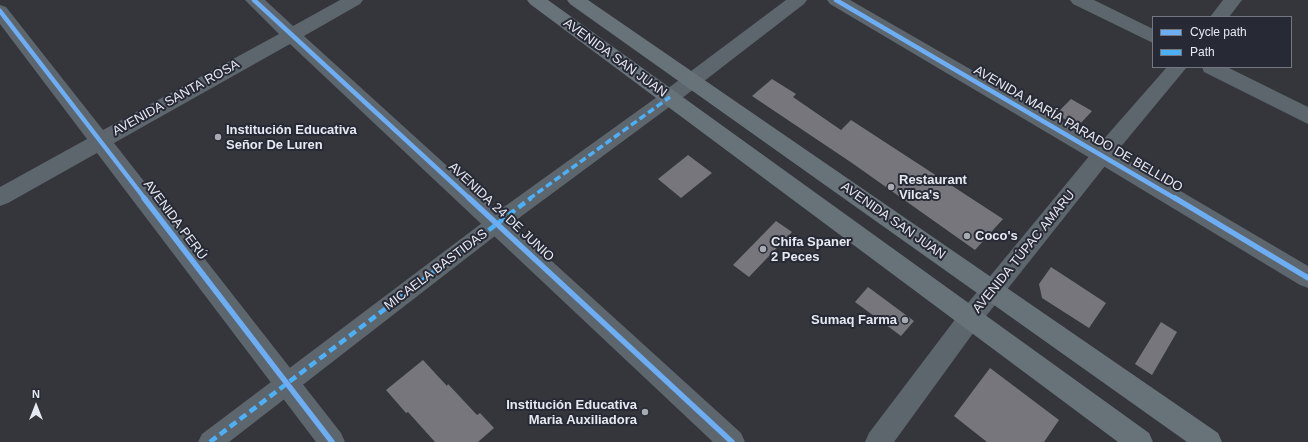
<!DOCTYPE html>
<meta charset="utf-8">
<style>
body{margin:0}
#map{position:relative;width:1308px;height:442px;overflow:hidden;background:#34363c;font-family:Helvetica,sans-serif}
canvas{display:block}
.legend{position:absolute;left:1152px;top:16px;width:140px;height:52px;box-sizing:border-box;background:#272a35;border:1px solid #747680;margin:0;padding:5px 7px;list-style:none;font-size:12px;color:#e7e9f1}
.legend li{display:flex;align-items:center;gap:8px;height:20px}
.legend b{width:20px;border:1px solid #747680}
.north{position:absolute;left:16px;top:386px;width:40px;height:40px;-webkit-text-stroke:3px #272a35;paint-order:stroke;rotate:0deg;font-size:11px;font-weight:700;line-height:16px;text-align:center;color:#e7e9f1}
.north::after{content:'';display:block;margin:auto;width:14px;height:18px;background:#e7e9f1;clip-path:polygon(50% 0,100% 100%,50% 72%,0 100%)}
</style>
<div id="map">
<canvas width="1308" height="442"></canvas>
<ul class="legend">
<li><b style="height:5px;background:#6dadf4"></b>Cycle path</li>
<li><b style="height:5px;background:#4cb0f7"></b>Path</li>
</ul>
<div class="north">N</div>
</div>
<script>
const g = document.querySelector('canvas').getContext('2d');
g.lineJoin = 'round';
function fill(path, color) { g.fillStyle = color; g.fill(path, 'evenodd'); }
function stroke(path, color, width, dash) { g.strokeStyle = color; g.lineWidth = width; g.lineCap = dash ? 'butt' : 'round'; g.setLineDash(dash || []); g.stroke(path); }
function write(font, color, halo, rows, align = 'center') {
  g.font = font + ' Helvetica,sans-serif'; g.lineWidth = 4; g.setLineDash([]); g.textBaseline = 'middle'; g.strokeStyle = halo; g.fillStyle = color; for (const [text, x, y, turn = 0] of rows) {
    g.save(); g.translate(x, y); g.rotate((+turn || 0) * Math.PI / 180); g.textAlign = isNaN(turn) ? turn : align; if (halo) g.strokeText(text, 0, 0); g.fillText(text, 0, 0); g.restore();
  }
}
const building = new Path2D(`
 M772 79 796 94 793 97 841 130 851 120 1003 219 975 250 852 163 752 96Z
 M1071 99 1092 111 1080 124H1073L1056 114Z
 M688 155 712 173 681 198 658 179Z
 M776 221 792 232 749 277 733 265Z
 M1051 267 1106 303 1089 328 1042 298 1039 284Z
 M868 287 914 321 901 336 855 302Z
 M1161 322 1177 332 1152 375 1135 364Z
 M423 360 447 386 448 384 477 415 480 413 494 428 478 442H435L408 412 406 413 386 390Z
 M990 368 1059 420 1044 442H987L954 416Z`);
const pedestrian = new Path2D(`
 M670 90 676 92 679 97 676 102 504 229 229 442H198L202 434 490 217 664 92Z`);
const minor = new Path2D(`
 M245 0H265L293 26 340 0H363L360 4 304 36 741 433 745 442H713L290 44 114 143 341 433 345 442H316L97 153 8 203 0 206V187L87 139 0 24V5L6 7 103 130 279 34Z
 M786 0H807L804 4 677 102 670 104 663 102 660 97 663 92Z
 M827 0H850L1109 149 1308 266V288L1300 285 1095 161 830 4Z
 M1070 0H1094L1153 29V43L1073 4Z
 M1202 67H1227L1308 107V124L1204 72Z`);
const tertiary = new Path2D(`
 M1223 0H1242L1229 17H1210Z
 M1167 67H1187L1109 161 979 325 894 442H865L869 433 963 309 1095 149Z`);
const secondary = new Path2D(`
 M527 0H548L1149 433 1153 442H1118L530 4Z
 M567 0H588L1218 433 1222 442H1187L570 4Z`);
const quietFar1 = new Path2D(`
 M529 199 670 97`);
const quiet = new Path2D(`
 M210 442 531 198`);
const cyclewayFar1 = new Path2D(`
 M254 0 470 199
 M836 0 1176 199
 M0 11 145 199`);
const cycleway = new Path2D(`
 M144 198 332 442
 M469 198 732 442
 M1175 198 1308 278`);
const markers = [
 [218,137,4,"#a8aab2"],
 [891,187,4,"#a8aab2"],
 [967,236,4,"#a8aab2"],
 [763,249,4,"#a8aab2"],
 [905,320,4,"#a8aab2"],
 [645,412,4,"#a8aab2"]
];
const streetNames = [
 ["AVENIDA SAN JUAN",615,58,36],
 ["AVENIDA SANTA ROSA",176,98,-29],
 ["AVENIDA MARÍA PARADO DE BELLIDO",1078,129,30],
 ["AVENIDA 24 DE JUNIO",501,212,43],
 ["AVENIDA PERÚ",175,220,53],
 ["AVENIDA SAN JUAN",893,221,35],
 ["AVENIDA TÚPAC AMARU",1024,252,-51],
 ["MICAELA BASTIDAS",436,270,-37]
];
const poiNames = [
 ["Institución Educativa",226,130],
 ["Señor De Luren",226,145],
 ["Restaurant",899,180],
 ["Vilca's",899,195],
 ["Coco's",975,236],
 ["Chifa Spaner",771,242],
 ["2 Peces",771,257],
 ["Sumaq Farma",897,320,"right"],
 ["Institución Educativa",637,405,"right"],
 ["Maria Auxiliadora",637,420,"right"]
];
fill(building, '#77767c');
fill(pedestrian, '#5e666d');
fill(minor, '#5e666d');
fill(tertiary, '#5e666d');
fill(secondary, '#687279');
stroke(quietFar1, '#4cb0f7', 3.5, [7, 3.5]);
stroke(quiet, '#4cb0f7', 4.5, [8, 4.5]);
stroke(cyclewayFar1, '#6dadf4', 4.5);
stroke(cycleway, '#6dadf4', 5.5);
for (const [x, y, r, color] of markers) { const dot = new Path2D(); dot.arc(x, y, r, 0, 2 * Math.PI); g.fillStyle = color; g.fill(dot); stroke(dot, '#272a35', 1.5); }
write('13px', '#e7e9f1', '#272a35', streetNames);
write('bold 13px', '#e7e9f1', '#272a35', poiNames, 'left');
</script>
